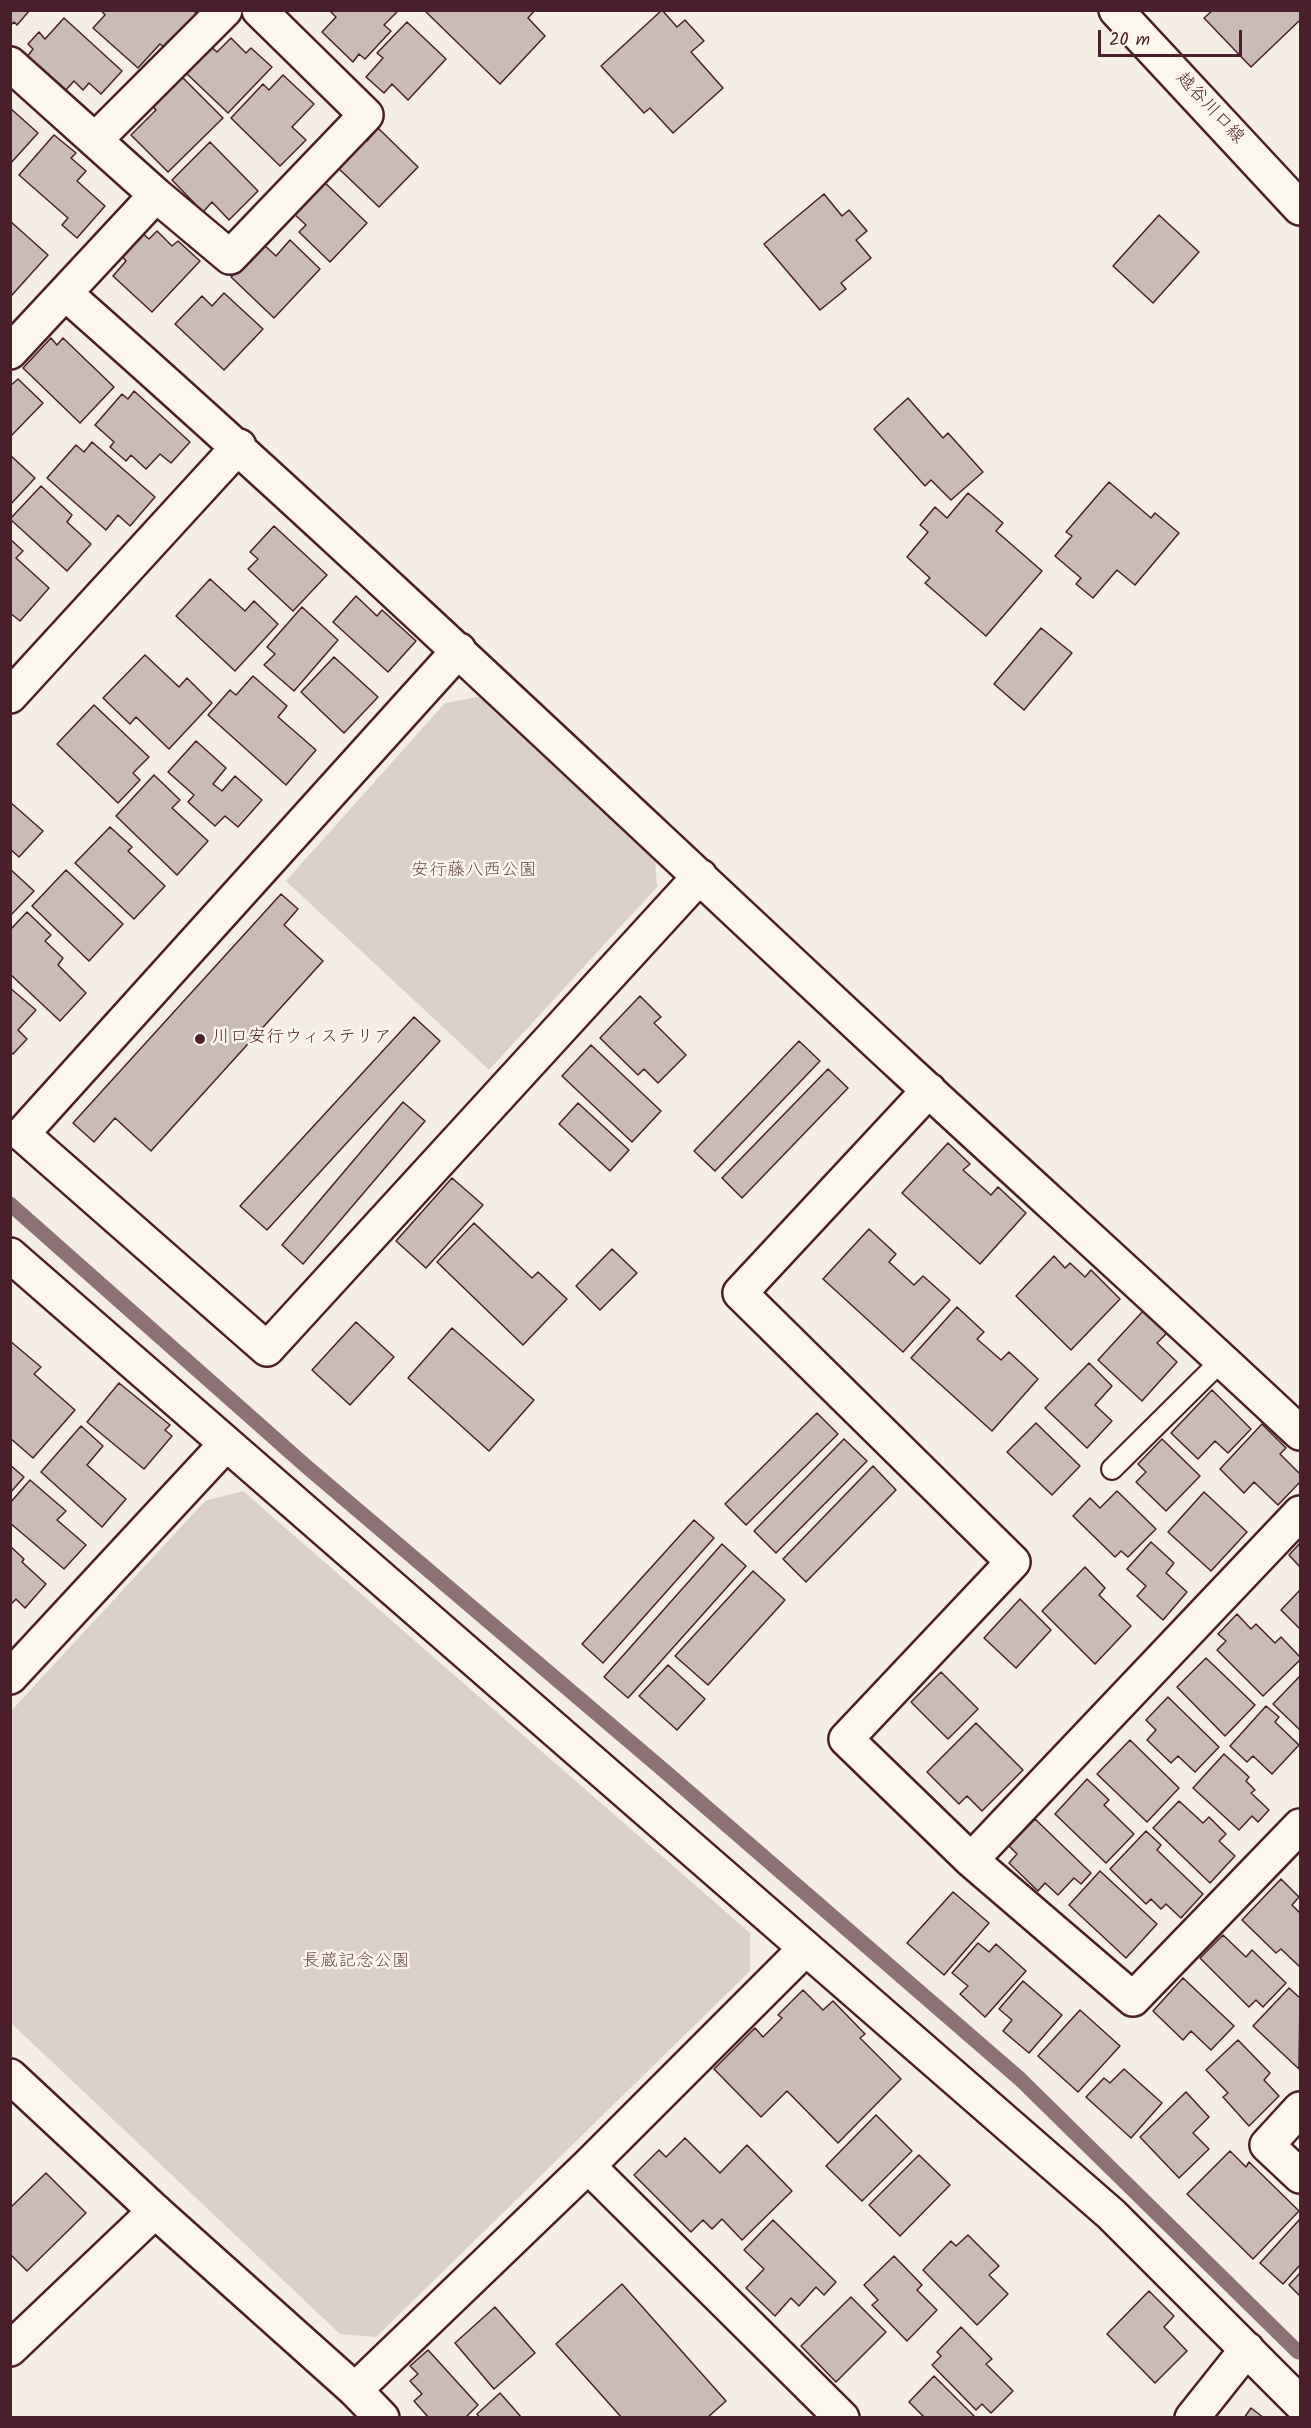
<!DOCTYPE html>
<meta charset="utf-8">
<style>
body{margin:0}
#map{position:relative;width:1311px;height:2428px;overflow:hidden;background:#f4eee4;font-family:Kalam,sans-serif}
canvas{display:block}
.frame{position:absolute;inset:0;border:12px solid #4a1f2b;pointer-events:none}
.scale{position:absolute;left:1098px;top:30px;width:144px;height:27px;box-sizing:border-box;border:3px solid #4a1f2b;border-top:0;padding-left:8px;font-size:18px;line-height:21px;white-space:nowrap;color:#4a1f2b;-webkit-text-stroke:4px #fbf7ec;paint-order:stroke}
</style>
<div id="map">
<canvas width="1311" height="2428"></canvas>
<div class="frame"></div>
<div class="scale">20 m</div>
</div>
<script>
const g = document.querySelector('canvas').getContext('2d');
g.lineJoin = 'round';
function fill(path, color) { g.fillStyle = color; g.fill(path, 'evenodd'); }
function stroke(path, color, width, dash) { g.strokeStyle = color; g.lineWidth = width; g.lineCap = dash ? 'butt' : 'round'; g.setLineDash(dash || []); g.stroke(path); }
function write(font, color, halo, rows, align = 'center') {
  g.font = font + ' Kalam,"Klee One",sans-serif'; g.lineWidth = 5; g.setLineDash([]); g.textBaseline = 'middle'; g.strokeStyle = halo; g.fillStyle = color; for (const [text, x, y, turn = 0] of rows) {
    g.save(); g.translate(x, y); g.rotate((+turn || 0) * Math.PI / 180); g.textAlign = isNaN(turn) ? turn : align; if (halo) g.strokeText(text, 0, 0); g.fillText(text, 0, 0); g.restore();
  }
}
const green = new Path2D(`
 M483 696 655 858 657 887 489 1070 286 881 445 703Z
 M243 1491 750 1933V1971L376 2337 340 2334 11 2023V1711L205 1501Z`);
const stream = new Path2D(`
 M10 1204 307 1467 661 1768 1020 2079 1298 2352`);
const building = new Path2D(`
 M10 10H30L17 25 14 22 10 26Z
 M101 10H193L198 15 167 50 160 44 138 68 93 28 105 15Z
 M329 10H395L397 12 384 25 391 31 365 59 359 54 353 62 322 32 336 17Z
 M424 10H535L528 18 545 36 500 84Z
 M662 10 677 27 685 20 704 41 691 52 723 88 673 133 650 108 644 113 601 66Z
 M1213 10H1300V20L1251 67 1204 18Z
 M64 18 122 71 101 94 89 83 83 90 74 81 65 91 27 57 33 49 28 44 39 32 45 39Z
 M407 22 446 59 408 100 392 84 384 93 366 77 383 58 377 53Z
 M231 38 246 53 251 48 272 67 228 113 185 72 210 46 217 52Z
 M176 71 223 118 168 172 131 135 156 110 147 100Z
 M283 75 314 104 292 127 306 140 280 166 231 118 263 84 269 90Z
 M10 108 38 133 10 164Z
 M378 128 418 167 379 207 336 166 364 138 367 141Z
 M54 135 76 153 71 158 86 171 77 181 105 206 77 238 62 225 68 218 19 175Z
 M210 142 258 191 229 220 212 202 203 212 172 180Z
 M322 180 367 223 330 262 299 232 306 225 292 212Z
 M824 194 842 216 849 210 867 231 856 240 871 258 841 283 846 289 820 310 764 244Z
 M1159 215 1199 252 1153 303 1113 266Z
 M10 221 48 255 12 295 10 294Z
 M157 231 172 246 178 241 200 261 152 312 113 276 126 261 121 255 142 233 149 239Z
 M290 240 320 269 274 318 231 277 263 244 276 256Z
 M224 293 263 329 224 370 175 324 202 296 212 306Z
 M51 338 57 345 63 338 114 387 80 423 23 368Z
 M18 379 43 403 10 437V386Z
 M134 391 190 442 171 463 160 454 146 469 131 455 126 461 110 447 114 442 95 425 122 394 128 399Z
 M908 398 943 438 948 433 983 472 951 500 931 480 925 486 874 429Z
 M92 442 155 497 130 526 118 515 106 530 47 478 76 445 84 452Z
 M10 455 35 478 10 505Z
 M1109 482 1151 518 1155 513 1179 533 1135 585 1117 570 1093 598 1076 584 1081 578 1055 556 1072 536 1066 532Z
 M41 486 72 515 67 522 91 544 67 571 10 519Z
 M968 493 1003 523 996 531 1042 571 986 636 925 583 930 578 907 557 928 532 920 525 935 507 947 518Z
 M274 526 327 575 293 611 248 569 258 559 250 552Z
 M10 539 23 551 16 558 49 588 20 621 10 613Z
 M210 579 245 611 254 601 278 624 235 671 176 616Z
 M356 596 377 616 382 610 416 641 388 672 333 622Z
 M302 607 338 640 294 691 264 665 275 654 267 647Z
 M1041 628 1072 653 1024 710 994 684Z
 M145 655 179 687 187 678 212 703 169 749 136 717 130 724 103 698Z
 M334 657 378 697 344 733 301 692Z
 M253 676 287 706 278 717 316 750 286 785 208 715 230 690 236 695Z
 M94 705 149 757 133 773 140 780 118 803 57 744Z
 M196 741 226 768 213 784 222 791 235 776 262 800 238 827 225 816 215 826 188 802 194 795 168 772Z
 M154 775 180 800 172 808 208 841 177 875 116 816Z
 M10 802 43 831 19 857 10 849Z
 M110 827 132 847 128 851 165 886 134 919 75 863Z
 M10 869 34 891 10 916Z
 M66 870 123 924 89 961 32 906Z
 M281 894 298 909 284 925 323 961 151 1151 115 1118 94 1142 73 1123Z
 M27 912 51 935 45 941 63 958 58 965 86 993 60 1021 10 974V930Z
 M10 988 36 1010 18 1030 27 1039 13 1054 10 1052Z
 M640 996 661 1017 654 1023 686 1055 658 1083 644 1069 638 1075 600 1038Z
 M414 1017 440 1041 267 1230 240 1206Z
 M799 1041 820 1061 715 1171 694 1151Z
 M591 1045 661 1111 632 1142 562 1076Z
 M828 1069 848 1088 742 1198 722 1178Z
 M403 1102 425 1121 303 1264 282 1245Z
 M578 1103 629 1150 610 1171 559 1124Z
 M948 1143 970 1164 963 1170 991 1195 998 1187 1026 1213 980 1264 902 1193Z
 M452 1178 483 1205 426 1268 396 1241Z
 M474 1223 532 1278 538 1272 567 1299 523 1345 437 1262Z
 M869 1229 896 1254 889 1262 914 1285 923 1276 950 1300 903 1352 823 1279Z
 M612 1249 637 1273 600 1310 576 1286Z
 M1054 1256 1065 1268 1070 1263 1085 1277 1091 1270 1120 1299 1071 1350 1016 1296Z
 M957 1307 984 1332 977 1339 1001 1360 1009 1352 1038 1379 992 1431 911 1358Z
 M1144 1310 1168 1332 1157 1343 1177 1362 1142 1401 1098 1360Z
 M356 1322 394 1357 350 1405 312 1370Z
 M452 1328 534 1400 489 1451 408 1378Z
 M10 1341 41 1367 34 1374 75 1410 33 1458 10 1438Z
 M1089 1363 1112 1386 1095 1405 1112 1421 1087 1448 1045 1408Z
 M119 1383 170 1425 165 1430 172 1436 144 1469 87 1422Z
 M1212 1390 1251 1429 1228 1453 1215 1441 1198 1459 1171 1433Z
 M817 1413 838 1434 746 1525 725 1504Z
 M1036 1423 1080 1466 1052 1495 1007 1452Z
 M1262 1424 1286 1448 1280 1454 1300 1474V1482L1278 1505 1254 1482 1244 1493 1220 1469Z
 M81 1426 103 1446 87 1465 126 1499 102 1527 41 1472Z
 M844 1439 867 1461 776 1553 754 1531Z
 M1162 1439 1200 1476 1166 1511 1136 1482 1146 1472 1138 1464Z
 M10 1465 24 1477 10 1493Z
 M873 1466 896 1490 806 1582 783 1559Z
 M30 1480 66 1511 57 1520 86 1545 64 1569 10 1523V1503Z
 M1117 1491 1156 1529 1128 1557 1121 1551 1115 1557 1073 1516 1090 1498 1100 1508Z
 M1204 1492 1247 1532 1211 1571 1168 1532Z
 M694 1520 714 1538 603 1663 582 1644Z
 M1151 1542 1174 1563 1166 1573 1187 1592 1163 1620 1137 1596 1146 1586 1127 1569Z
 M1300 1543V1567L1289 1555Z
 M722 1544 746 1566 628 1698 604 1677Z
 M10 1546 24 1559 22 1562 46 1584 25 1608 16 1599 10 1605Z
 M1085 1567 1105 1588 1099 1595 1131 1626 1095 1664 1042 1611Z
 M753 1571 785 1600 708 1685 675 1656Z
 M1300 1590V1629L1281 1610Z
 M1020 1599 1051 1630 1016 1668 984 1638Z
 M1237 1614 1251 1629 1256 1624 1275 1643 1281 1637 1300 1657V1660L1263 1696 1217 1650 1226 1641 1218 1634Z
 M1206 1658 1255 1705 1225 1736 1177 1687Z
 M668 1665 705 1699 677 1730 639 1696Z
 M941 1672 978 1709 948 1739 911 1702Z
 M1300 1676V1730L1273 1704Z
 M1168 1697 1219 1747 1195 1772 1178 1756 1171 1763 1147 1740 1156 1730 1146 1720Z
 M1266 1706 1279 1717 1275 1722 1299 1745 1272 1774 1253 1756 1247 1762 1230 1746Z
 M976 1723 1023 1770 982 1811 967 1796 959 1804 927 1772Z
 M1130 1740 1179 1788 1147 1822 1097 1774Z
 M1224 1754 1249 1777 1246 1781 1255 1790 1251 1793 1269 1810 1258 1822 1252 1816 1239 1830 1193 1788Z
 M1087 1779 1109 1800 1104 1805 1134 1834 1106 1863 1055 1814Z
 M1179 1801 1203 1823 1209 1817 1226 1834 1219 1841 1235 1856 1210 1883 1153 1828Z
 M1035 1819 1091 1873 1081 1884 1074 1878 1058 1895 1045 1883 1038 1891 1009 1863 1017 1854 1009 1846Z
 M1146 1831 1161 1845 1157 1850 1203 1894 1181 1918 1166 1904 1161 1909 1151 1899 1146 1904 1110 1869Z
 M1100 1871 1157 1924 1126 1958 1069 1905Z
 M1281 1879 1299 1897 1292 1905 1300 1913V1967L1281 1949 1276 1953 1242 1920Z
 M953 1892 989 1923 944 1975 907 1943Z
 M1223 1935 1246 1957 1252 1950 1286 1983 1263 2007 1256 2000 1249 2007 1200 1958Z
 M978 1943 989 1952 996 1944 1026 1971 985 2017 960 1994 968 1986 952 1973Z
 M1183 1978 1234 2026 1211 2050 1191 2031 1183 2040 1153 2011Z
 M1023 1981 1062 2015 1029 2053 1003 2031 1012 2020 999 2009Z
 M1289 1988 1300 1998 1299 2069 1253 2026Z
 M803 1990 823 2010 833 2001 865 2034 860 2038 901 2079 838 2143 787 2091 761 2117 714 2069 755 2028 763 2037 782 2018 778 2015Z
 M1080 2010 1120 2046 1078 2092 1038 2056Z
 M1238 2040 1270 2073 1264 2080 1279 2096 1249 2126 1223 2097 1228 2093 1206 2070Z
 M1124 2069 1162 2103 1131 2138 1086 2097 1104 2078 1110 2083Z
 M1186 2092 1209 2117 1193 2133 1209 2149 1179 2178 1140 2137Z
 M876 2115 912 2151 862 2201 826 2166Z
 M685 2138 720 2173 747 2145 792 2191 742 2240 722 2219 712 2229 703 2220 691 2232 634 2175 659 2150 666 2157Z
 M1230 2151 1246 2167 1249 2162 1299 2211 1253 2259 1187 2194Z
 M919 2155 950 2185 900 2236 869 2205Z
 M46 2173 86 2213 27 2271 10 2254V2208Z
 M1300 2219V2265L1283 2284 1260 2263Z
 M773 2220 836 2282 824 2295 816 2287 799 2306 791 2298 775 2316 746 2288 764 2269 744 2250Z
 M968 2235 999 2266 989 2275 1008 2294 977 2325 923 2270 951 2241 956 2246Z
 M894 2256 922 2285 917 2290 937 2310 907 2341 872 2305 878 2300 864 2285Z
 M1300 2273V2296L1289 2285Z
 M622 2284 726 2401 707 2418H622L556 2344Z
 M1149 2291 1174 2316 1164 2327 1187 2351 1155 2383 1107 2334Z
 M851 2297 886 2332 836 2382 801 2346Z
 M495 2307 535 2353 494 2389 455 2343Z
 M961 2327 992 2359 986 2364 1013 2391 991 2413 982 2404 976 2410 932 2365 941 2356 937 2352Z
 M428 2350 478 2405 465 2418H429L414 2401 422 2394 410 2381 418 2374 410 2366Z
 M934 2376 976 2418H925L909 2402Z
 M500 2393 522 2418H480L477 2414Z
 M1251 2408 1264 2418H1244Z`);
const service = new Path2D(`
 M1112 1469 1222 1360`);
const minor = new Path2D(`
 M10 64 156 195 230 257 366 115 259 10
 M95 140 225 10
 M65 293C350 545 624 808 903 1067 1035 1189 1169 1310 1300 1433
 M10 352 156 195
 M459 650 22 1134 267 1349 700 876
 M10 696 239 446
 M929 1090 740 1293 1013 1562 846 1739 971 1860
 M10 1255 1111 2214 1300 2403
 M1300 1513 971 1860 1133 1999 1300 1826
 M10 1677 226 1444
 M1300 2109 1267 2145 1300 2176
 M588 2166 842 2418
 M10 2349 155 2211
 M355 2390 588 2166 805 1949
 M1192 2418 1247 2349`);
const tertiary = new Path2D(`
 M10 2076 155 2211 355 2390 382 2418`);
const secondary = new Path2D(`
 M1116 10 1300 208`);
const markers = [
 [200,1039,6,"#4a1f2b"]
];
const streetNames = [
 ["越谷川口線",1209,109,47]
];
const parkNames = [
 ["安行藤八西公園",474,872],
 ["長蔵記念公園",356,1963]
];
const poiNames = [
 ["川口安行ウィステリア",212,1039]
];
fill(green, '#dbd0c9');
stroke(stream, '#8d7174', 15);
fill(building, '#cabbb6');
stroke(building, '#4a1f2b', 1.5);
stroke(service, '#4a1f2b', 24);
stroke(minor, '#4a1f2b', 38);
stroke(tertiary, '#4a1f2b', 38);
stroke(secondary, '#4a1f2b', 38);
stroke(service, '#fbf7ec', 20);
stroke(minor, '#fbf7ec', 33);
stroke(tertiary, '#fbf7ec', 33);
stroke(secondary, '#fbf7ec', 33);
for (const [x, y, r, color] of markers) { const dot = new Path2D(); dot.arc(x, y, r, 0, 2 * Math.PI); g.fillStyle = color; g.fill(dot); stroke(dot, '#fbf7ec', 2); }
write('18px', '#4a1f2b', '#fbf7ec', streetNames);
write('18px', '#6e4b52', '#fbf7ec', parkNames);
write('18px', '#4a1f2b', '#fbf7ec', poiNames, 'left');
</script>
